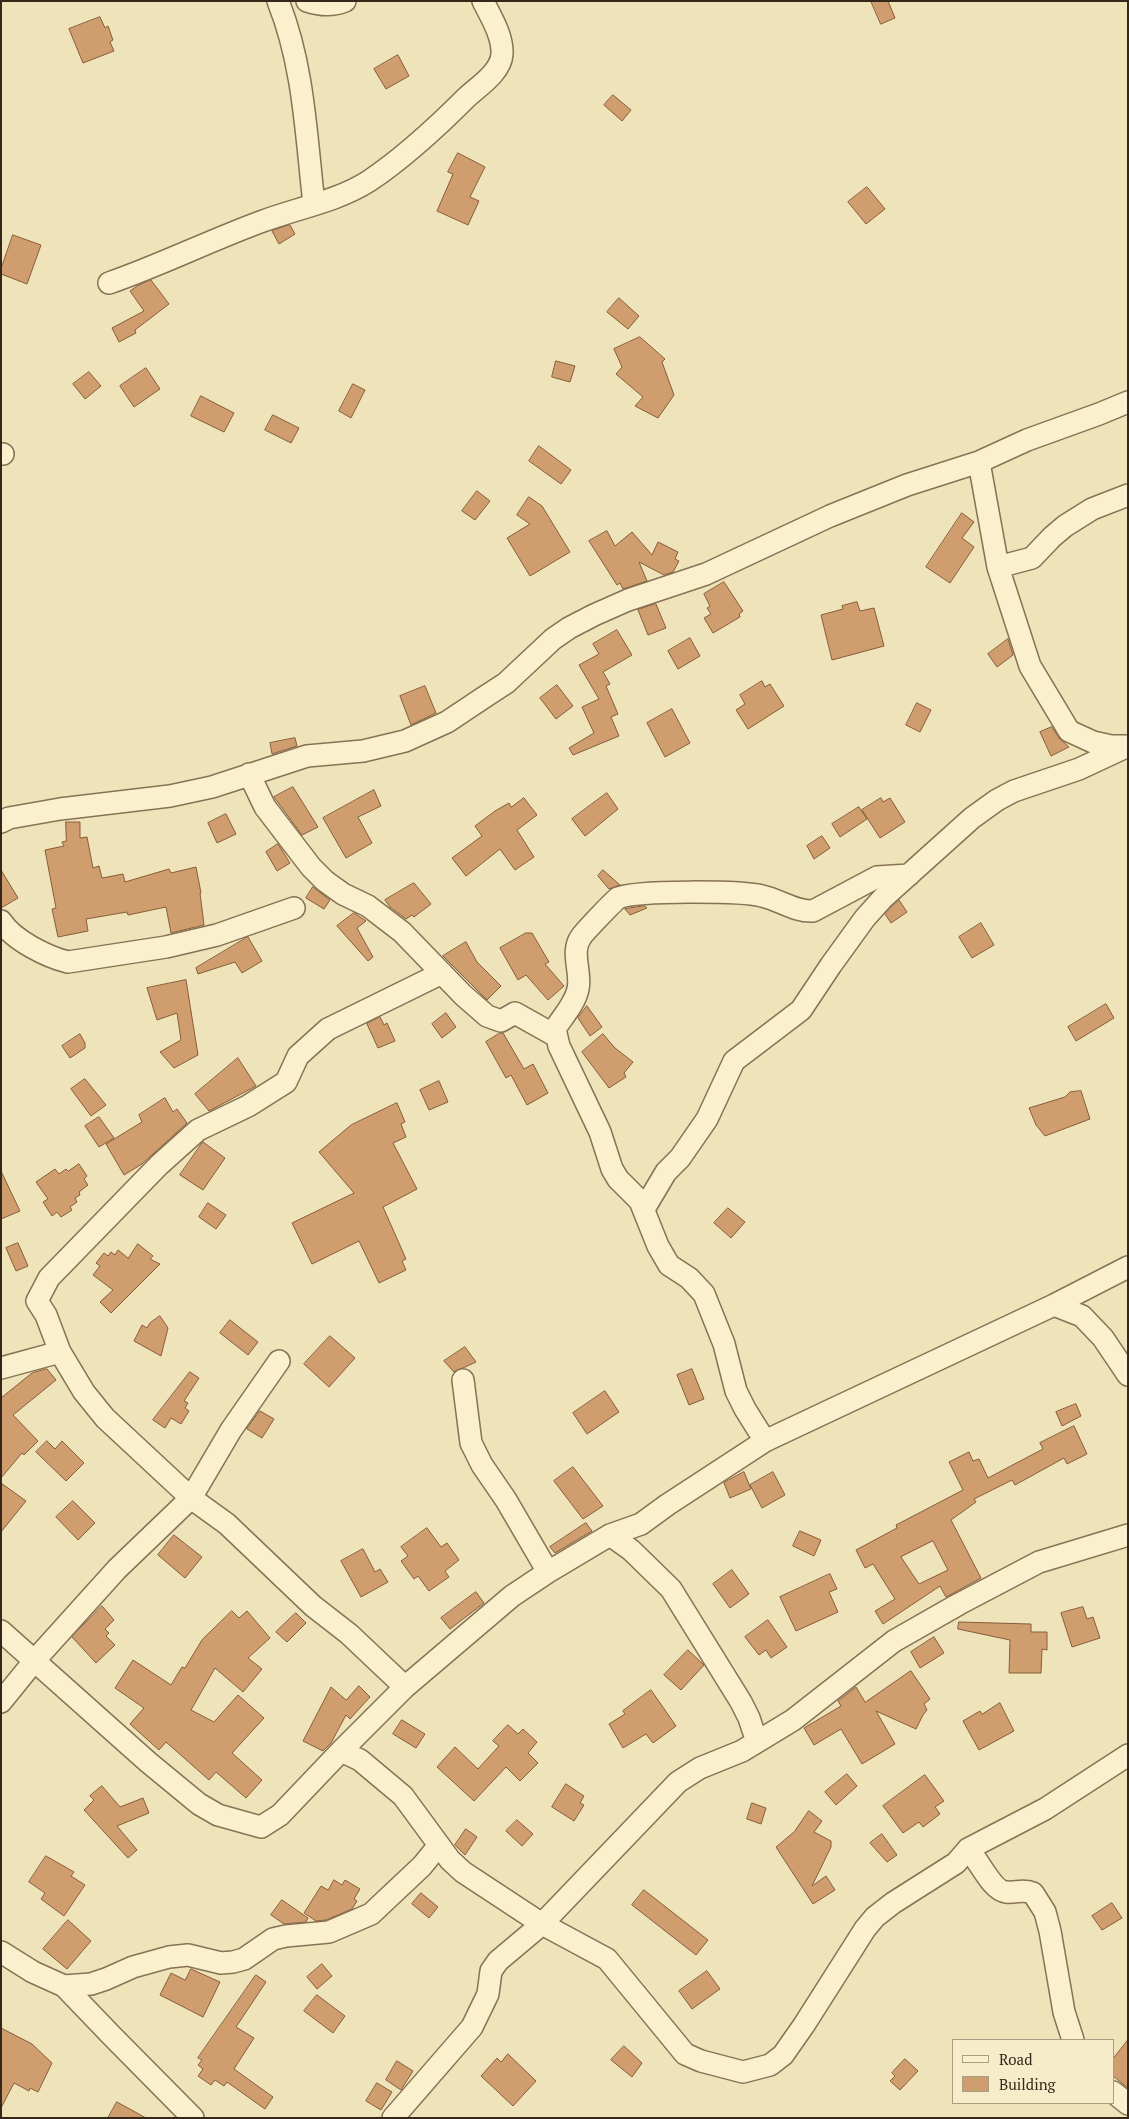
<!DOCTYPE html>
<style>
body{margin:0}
#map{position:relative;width:1129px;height:2119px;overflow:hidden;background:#efe3ba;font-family:"PT Serif",serif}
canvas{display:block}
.frame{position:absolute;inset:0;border:2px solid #35281a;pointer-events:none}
.legend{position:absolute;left:952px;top:2039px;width:162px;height:65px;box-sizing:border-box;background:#f7ecca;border:1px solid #a99e84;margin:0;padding:6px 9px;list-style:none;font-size:15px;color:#35281a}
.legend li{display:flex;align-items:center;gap:10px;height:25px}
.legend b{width:25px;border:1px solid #a99e84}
</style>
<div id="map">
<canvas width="1129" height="2119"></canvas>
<div class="frame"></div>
<ul class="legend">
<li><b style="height:6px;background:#faf0cd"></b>Road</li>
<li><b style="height:14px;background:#cf9d6e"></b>Building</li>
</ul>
</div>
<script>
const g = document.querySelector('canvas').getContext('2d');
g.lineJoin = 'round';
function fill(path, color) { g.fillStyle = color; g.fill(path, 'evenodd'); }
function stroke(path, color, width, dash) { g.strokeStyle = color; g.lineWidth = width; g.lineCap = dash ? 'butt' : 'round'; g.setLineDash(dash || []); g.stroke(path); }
const building = new Path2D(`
 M871 1H888L895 18 881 24Z
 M100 17 105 28 108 26 113 40 110 42 114 51 83 63 69 29Z
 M398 55 409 76 386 89 374 69Z
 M613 95 631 110 622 121 604 105Z
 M458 153 485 167 470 197 479 201 468 225 437 211 453 174 448 172Z
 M867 187 885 209 866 224 848 202Z
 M290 225 295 234 279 244 272 231Z
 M13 235 41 245 27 284 1 274V269Z
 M151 280 169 304 135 330 136 333 119 342 112 328 144 311 130 291 137 286Z
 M619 298 639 316 628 329 607 312Z
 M640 337 665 359 662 362 674 395 658 418 635 406 643 397 616 374 622 367 614 349Z
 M556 361 575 366 570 382 552 377Z
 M146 368 160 389 134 407 120 386Z
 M89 372 101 386 85 399 73 384Z
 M353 384 365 390 351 418 339 411Z
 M201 396 234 413 224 432 191 416Z
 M273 415 299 428 291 443 265 430Z
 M539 446 571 470 561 484 529 461Z
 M477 491 490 501 475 520 462 511Z
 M529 497 542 506 570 552 530 576 507 538 530 524 517 515Z
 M962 513 974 522 962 538 974 547 950 583 926 567Z
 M607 531 615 546 632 532 652 555 658 542 678 552 675 559 679 561 673 572 664 575 639 562 647 581 623 589 620 583 617 585 589 541Z
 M724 582 743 611 739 614 740 617 713 633 704 618 711 614 707 608 710 606 704 594Z
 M857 602 860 611 874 608 884 646 832 660 821 615 843 609 842 606Z
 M656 604 666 628 648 635 638 610Z
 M617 630 632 655 603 672 610 684 606 686 618 714 611 717 619 736 573 755 569 748 594 733 582 707 599 699 579 665 599 654 593 644Z
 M690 638 700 656 678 669 668 651Z
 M1008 639 1013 655 997 667 988 654Z
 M762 681 765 687 770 684 784 706 748 729 736 710 745 704 740 695Z
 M557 685 573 706 556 719 540 698Z
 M425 686 436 713 411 725 400 696Z
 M917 703 931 710 920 732 906 725Z
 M672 709 690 743 665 757 647 723Z
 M1052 727 1059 738 1069 747 1051 756 1040 732Z
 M295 738 297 746 272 754 270 743Z
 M293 787 318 827 302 835 274 797Z
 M374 790 381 806 358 817 372 843 346 858 323 818Z
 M607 793 618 809 585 836 572 819Z
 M524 798 537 815 517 830 534 857 515 870 500 849 466 876 452 858 482 836 475 826 495 811 509 803 511 807Z
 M881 798 883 802 890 798 905 822 880 838 862 810Z
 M859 807 867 819 840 837 832 824Z
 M226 814 236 834 217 843 208 823Z
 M66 822H80V838L87 837 93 868 99 866 102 878 123 874 125 882 169 869 171 873 196 867 201 893H200L204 925 171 933 166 907 128 915 127 912 86 919 88 931 58 937 52 909 56 908 45 850 64 846 62 842 66 841Z
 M822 836 830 848 814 859 807 846Z
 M278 844 290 863 277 871 266 852Z
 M1 870 18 898 1 908Z
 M603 870 620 885 609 889 598 876Z
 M414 883 431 904 414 917 412 915 406 919 390 907 385 900Z
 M313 887 330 900 324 909 306 898Z
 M899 900 907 912 891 923 885 914Z
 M645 906 647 908 630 915 625 909Z
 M354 913 366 921 357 928 373 957 368 961 337 926Z
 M981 923 994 945 972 958 959 937Z
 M526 933H532L549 962 545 964 564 986 548 1000 526 975 518 980 500 948Z
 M248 937 262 961 242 973 235 962 198 974 196 968Z
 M466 942 477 962 501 986 487 1000 443 956Z
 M186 980 198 1055 174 1068 160 1052 181 1040 177 1013 157 1020 147 988Z
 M1106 1004 1114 1018 1076 1041 1068 1027Z
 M587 1006 602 1027 590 1036 578 1018Z
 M446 1013 456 1027 442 1038 432 1024Z
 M380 1017 384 1025 387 1023 395 1041 378 1048 367 1024Z
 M500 1033H503L524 1069 533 1064 548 1093 527 1105 511 1075 506 1078 486 1042Z
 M80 1034 85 1043V1048L70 1058 62 1046Z
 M603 1034 615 1048 633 1062 624 1073 626 1077 609 1088 582 1052Z
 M238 1058 256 1086 209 1111 195 1094Z
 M85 1079 106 1105 91 1116 71 1089Z
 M439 1081 448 1102 429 1110 420 1090Z
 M1081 1091 1090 1119 1045 1136 1036 1125 1029 1108 1065 1097 1070 1092Z
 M165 1098 173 1112 177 1109 187 1123 142 1164 124 1175 106 1144 142 1122 139 1115Z
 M397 1103 405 1122 401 1124 406 1137 393 1143 417 1189 383 1207 406 1259 402 1261 406 1270 379 1283 359 1241 312 1264 292 1223 354 1193 319 1152 351 1125Z
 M99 1117 114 1138 99 1147 85 1126Z
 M203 1142 225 1158 203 1190 180 1175Z
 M79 1164 87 1176 84 1179 88 1185 79 1192 80 1195 75 1198 77 1202 70 1207 72 1210 61 1217 57 1212 52 1216 43 1202 48 1199 36 1182 55 1169 59 1174 66 1169 68 1171Z
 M1 1171 20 1211 1 1219Z
 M208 1203 226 1215 216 1229 199 1217Z
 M728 1208 745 1222 731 1238 714 1223Z
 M18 1243 28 1266 16 1271 6 1248Z
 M138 1244 153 1256 150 1259 160 1264 111 1313 100 1302 113 1290 93 1275 100 1266 96 1263 104 1253 108 1256 111 1252 115 1255 118 1250 128 1258Z
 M160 1316 168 1328 161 1356 134 1341 142 1325 147 1328 150 1323Z
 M230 1320 258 1342 248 1355 220 1333Z
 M330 1336 355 1358 329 1387 304 1364Z
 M465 1347 476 1362 454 1372 444 1361Z
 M47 1369 56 1380 13 1415 38 1441 24 1455 22 1453 1 1478V1398L32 1373Z
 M692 1369 704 1399 689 1405 677 1375Z
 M190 1372 199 1378 184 1401 188 1403 185 1408 189 1411 181 1424 171 1418 165 1428 153 1420Z
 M605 1391 619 1412 587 1434 573 1413Z
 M1076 1404 1081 1416 1062 1426 1056 1412Z
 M260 1411 274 1419 262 1438 247 1429Z
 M1074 1426 1087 1454 1067 1464 1064 1458 1015 1485 1012 1480 974 1499 976 1502 951 1520 981 1578 946 1597 940 1586 883 1624 875 1611 895 1599 873 1564 865 1568 856 1550 897 1528 896 1525 963 1490 949 1462 969 1452 973 1461 979 1459 988 1478 1043 1449 1040 1443ZM933 1541 948 1570 919 1584 901 1557Z
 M47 1441 55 1449 62 1441 84 1463 66 1481 36 1452Z
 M573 1467 603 1506 583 1519 554 1481Z
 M744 1472 751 1489 730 1498 724 1483Z
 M773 1472 785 1495 762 1508 750 1485Z
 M1 1483 26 1501 1 1532Z
 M73 1501 95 1523 78 1540 56 1517Z
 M586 1523 592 1531 555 1553 550 1547Z
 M427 1528 441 1547 447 1543 459 1560 445 1571 449 1577 429 1591 418 1576 414 1579 401 1561 408 1556 401 1547Z
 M800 1531 821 1540 814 1556 793 1546Z
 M174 1535 202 1557 185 1578 158 1555Z
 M363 1549 375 1572 380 1569 388 1582 361 1597 341 1561Z
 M732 1570 749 1594 730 1608 713 1584Z
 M830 1574 837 1589 829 1592 838 1612 796 1631 780 1597Z
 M476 1592 484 1603 450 1629 441 1618Z
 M102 1606 114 1620 105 1629 109 1633 106 1636 115 1645 96 1663 72 1637Z
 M1083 1607 1087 1619 1093 1617 1100 1638 1072 1647 1061 1613Z
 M232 1611 239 1618 247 1611 270 1638 248 1658 262 1669 243 1692 215 1668 191 1710 214 1722 238 1695 264 1718 232 1753 262 1780 246 1798 216 1772 209 1780 166 1742 159 1750 130 1724 144 1708 115 1688 133 1660 171 1685 182 1667 185 1668 202 1640Z
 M296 1613 306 1623 287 1642 276 1632Z
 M768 1620 787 1647 771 1658 766 1650 759 1655 745 1637Z
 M959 1622 1031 1624V1632H1047V1650L1042 1649 1041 1673H1009L1010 1640 958 1629Z
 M934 1637 944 1653 920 1668 911 1652Z
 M688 1650 704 1665 681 1690 664 1675Z
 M911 1671 930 1699 924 1704 927 1710 923 1715 916 1729 876 1711 895 1744 862 1764 841 1729 814 1745 804 1728 841 1706 838 1701 856 1687 865 1702Z
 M359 1686 370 1697 350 1719 346 1715 331 1743 323 1751 303 1741 331 1687 346 1700Z
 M651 1690 676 1726 653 1743 646 1734 623 1748 609 1724 625 1714 623 1711Z
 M1000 1703 1014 1731 979 1750 963 1721 980 1711 982 1714Z
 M402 1720 425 1734 416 1748 393 1734Z
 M508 1725 518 1734 523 1729 537 1742 528 1753 538 1763 520 1781 506 1767 474 1801 437 1767 455 1747 478 1769 499 1746 493 1741Z
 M847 1774 857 1786 836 1805 825 1792Z
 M925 1775 944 1801 935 1807 940 1814 923 1827 919 1822 903 1833 883 1806Z
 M566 1784 584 1796 580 1803 584 1805 574 1821 552 1807Z
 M102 1786 120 1807 143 1798 149 1813 117 1826 137 1850 128 1858 84 1810 94 1800 90 1796Z
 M752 1803 766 1808 761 1824 747 1819Z
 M809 1811 822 1821 814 1832 831 1841V1847L812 1886 826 1876 835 1890 813 1904 776 1847 794 1832Z
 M517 1820 533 1834 522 1846 506 1831Z
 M466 1829 477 1837 465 1855 455 1845Z
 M882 1834 897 1855 887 1862 870 1843Z
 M46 1856 74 1872 71 1876 85 1885 64 1916 41 1899 45 1893 29 1882Z
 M334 1880 342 1885 345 1880 360 1889 354 1899 357 1901 352 1909 326 1920 316 1921 304 1913 321 1886 328 1890Z
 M644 1890 708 1940 696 1955 632 1905Z
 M421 1893 438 1907 429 1918 412 1904Z
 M282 1900 308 1918 306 1922 284 1924 271 1915Z
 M1112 1903 1122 1918 1102 1930 1092 1916Z
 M68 1920 91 1941 67 1969 43 1949Z
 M322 1964 332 1976 317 1989 307 1977Z
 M191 1969 220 1982 203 2017 160 1995 171 1973 185 1980Z
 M707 1971 720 1989 692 2009 679 1991Z
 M256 1975 266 1982 236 2027 254 2038 234 2069 273 2097 265 2109 227 2082 224 2086 215 2080 211 2085 198 2076 203 2069 198 2065 202 2060 198 2058Z
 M317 1995 345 2016 333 2033 304 2011Z
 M1 2028 32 2044 52 2063 38 2092 30 2088 29 2091 14 2083 1 2108Z
 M1128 2040V2088L1113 2076V2059Z
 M624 2046 642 2063 632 2077 611 2060Z
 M508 2054 536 2081 513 2106 481 2076 497 2058 501 2062Z
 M905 2059 918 2071 900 2090 890 2081 895 2076 892 2073Z
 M397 2061 413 2071 401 2090 386 2080Z
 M377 2083 392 2092 381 2110 366 2101Z
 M117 2102 146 2118H108Z`);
const minor = new Path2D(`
 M278 1C304 66 306 135 314 204
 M307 1C319 5 333 6 345 1
 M109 283C161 265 211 240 263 221 298 208 338 201 369 181 405 157 437 127 467 97 479 86 501 72 502 54 503 36 491 17 483 1
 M1 454H3
 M979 462 998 567 1030 666 1069 731 1093 742 1111 746H1126
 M998 567 1032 558 1052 537 1065 526 1092 509 1128 495
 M249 774 265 807 311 867 325 881 343 894 368 906 402 932 463 995 487 1016 501 1021 515 1013 556 1036
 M1 822 9 818 60 809 170 796 212 787 307 756 363 751 405 741 447 722 483 698 506 683 553 639 569 628 594 615 628 600 706 574 830 516 907 485 979 462 1027 440 1099 414 1128 402
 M1 921C13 940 47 957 68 962L166 947 217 935 294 908
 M644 1209 666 1172 680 1158 707 1119 734 1061 801 1010 831 965 865 918 883 898 972 818 997 800 1014 791 1079 769 1126 747
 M1054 1305 1082 1316 1103 1338 1128 1375
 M1 1368 60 1352
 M463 1380 471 1443 482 1465 506 1500 548 1572
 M765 1441 745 1409 736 1391 724 1344 704 1294 689 1278 669 1265 658 1246 640 1201 618 1179 612 1169 600 1132 559 1046 555 1029C563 1016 575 1004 578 989 582 973 570 952 581 937 584 932 614 901 618 898 634 890 743 891 762 896 780 900 795 912 813 911L877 877 909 875
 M610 1535 631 1550 671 1589 741 1702 749 1718 757 1742
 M1 1631 148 1762 199 1804 218 1815 261 1827 280 1815 341 1751 405 1687 512 1596 548 1572 610 1535 641 1524 667 1505 765 1441 1054 1305 1128 1267
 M405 1687 349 1634 313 1606 227 1524 191 1498 105 1418 84 1392 60 1352 46 1315 37 1301 49 1278 159 1165 198 1130 248 1106 286 1082 298 1056 328 1029 442 973
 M1 1702 35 1660 117 1569 191 1498 231 1430 279 1361
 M341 1751 360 1760 403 1796 450 1860 463 1872 542 1924 607 1959 685 2054 701 2061 743 2072 770 2065 783 2055 804 2025 865 1929 875 1917 893 1903 956 1863 968 1849 1045 1809 1128 1755
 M968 1849C979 1860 992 1891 1006 1892 1017 1893 1022 1889 1033 1893L1045 1912 1050 1931 1064 2012 1073 2040
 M1 1952 33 1972 64 1986 91 1984 106 1979 133 1967 169 1957 188 1955 221 1963 233 1962 244 1959 273 1939 286 1936 329 1932 371 1914 422 1866 439 1845
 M64 1986 111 2035 193 2118
 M1113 2092 1128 2104
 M393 2118 472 2027 488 1994 491 1971 498 1961 542 1924 678 1782 700 1768 742 1751 793 1720 894 1641 959 1604 1039 1562 1128 1535`);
fill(building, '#cf9d6e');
stroke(building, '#865d39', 1);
stroke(minor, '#867254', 24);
stroke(minor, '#faf0cd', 21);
</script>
